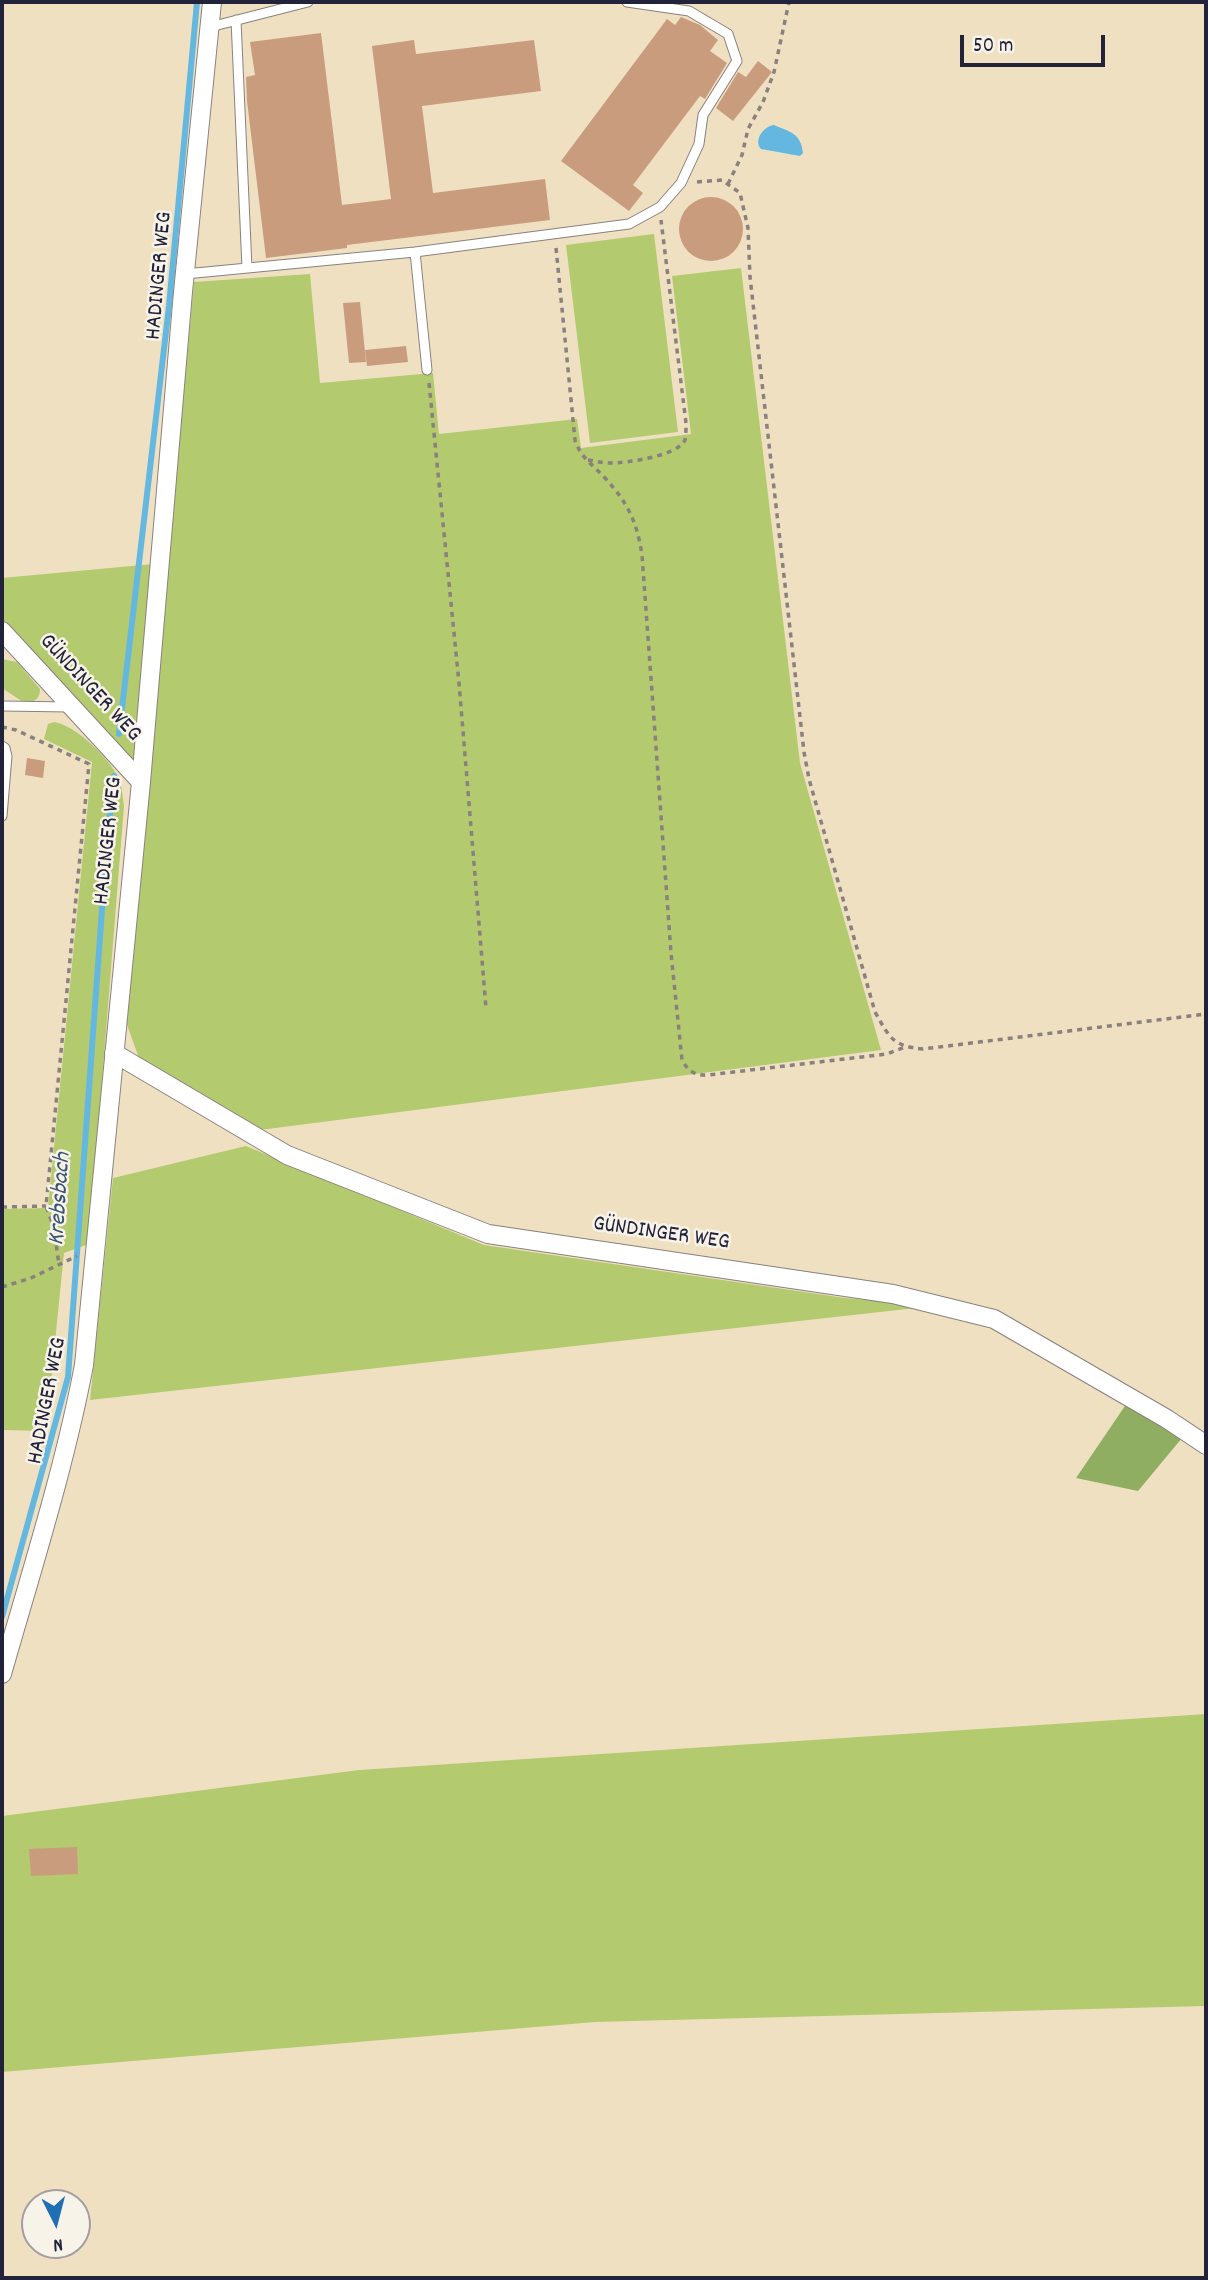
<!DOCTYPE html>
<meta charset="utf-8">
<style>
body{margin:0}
#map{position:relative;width:1208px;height:2280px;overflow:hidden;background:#f0e0c2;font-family:Dekko,sans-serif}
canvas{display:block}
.frame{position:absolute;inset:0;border:4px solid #22223b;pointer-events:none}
.north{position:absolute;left:21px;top:2189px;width:70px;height:70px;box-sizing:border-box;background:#f7f3e8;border:2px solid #a29fa3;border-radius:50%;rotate:174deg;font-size:19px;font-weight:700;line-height:28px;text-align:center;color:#22223b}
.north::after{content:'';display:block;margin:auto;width:24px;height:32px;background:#1f6fb2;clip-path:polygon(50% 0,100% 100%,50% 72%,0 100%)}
.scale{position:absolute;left:960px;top:35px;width:145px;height:32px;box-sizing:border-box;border:4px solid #22223b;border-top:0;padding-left:9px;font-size:21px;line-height:24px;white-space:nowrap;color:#22223b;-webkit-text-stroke:5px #f7f3e8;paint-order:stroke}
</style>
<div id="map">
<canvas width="1208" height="2280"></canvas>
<div class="frame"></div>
<div class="north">N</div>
<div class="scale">50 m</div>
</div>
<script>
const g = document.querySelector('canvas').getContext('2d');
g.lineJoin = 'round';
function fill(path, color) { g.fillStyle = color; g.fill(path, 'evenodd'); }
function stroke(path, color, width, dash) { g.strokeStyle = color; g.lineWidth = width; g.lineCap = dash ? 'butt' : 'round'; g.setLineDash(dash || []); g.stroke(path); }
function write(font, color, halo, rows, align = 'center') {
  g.font = font + ' Dekko,sans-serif'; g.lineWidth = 5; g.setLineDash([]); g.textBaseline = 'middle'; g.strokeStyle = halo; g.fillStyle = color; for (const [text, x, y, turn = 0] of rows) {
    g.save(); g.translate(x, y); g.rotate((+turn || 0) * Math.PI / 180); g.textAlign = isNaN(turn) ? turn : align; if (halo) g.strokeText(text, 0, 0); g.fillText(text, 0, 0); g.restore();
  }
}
const green = new Path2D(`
 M654 234 678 432 590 443 566 245Z
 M741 268 800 763 881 1050 260 1130 140 1061 126 1022 194 282 310 274 320 383 433 373 439 434 577 419 581 448 691 434 672 276Z
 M153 564 135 761 2 620V578Z
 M2 659 17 662 40 689C40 699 35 701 26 704L2 688Z
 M54 722C76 725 110 759 119 779 122 787 123 798 124 806L89 1244 64 1253 46 1431 2 1430V1209L48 1208 92 762 44 739 48 724Z
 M246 1146 484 1245 845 1298 934 1306 90 1400 113 1178Z
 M1206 1714V2006L595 2022 2 2072V1816L359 1770Z`);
const forest = new Path2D(`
 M1127 1403 1182 1438 1138 1491 1076 1478Z`);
const water = new Path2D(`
 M774 125C790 132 801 133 803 153L800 156 761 149C753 140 764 126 774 125Z`);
const stream = new Path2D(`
 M119 734 169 306 197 2
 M2 1617 68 1377 107 841 114 776`);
const building = new Path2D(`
 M681 17 700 25 718 40 710 51 727 63 705 99 700 96 633 185 643 193 629 211 561 161 667 19 675 25Z
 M321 33 342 205 391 199 372 46 414 40 416 54 534 40 541 91 422 106 433 193 545 179 550 220 347 245V248L266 258 247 101 246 77 255 75 250 42Z
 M758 61 772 72 733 121 716 108 738 72 746 77Z
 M679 229a32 32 0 1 1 64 0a32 32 0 1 1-64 0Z
 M360 302 366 362 349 363 343 303Z
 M406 346 408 362 367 366 365 350Z
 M27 758 45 761 43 778 25 775Z
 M77 1847 78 1874 31 1876 29 1849Z`);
const path = new Path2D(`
 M697 182 722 180 740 193 748 228 750 277 804 752 809 779 875 1012C890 1038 892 1046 923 1049L1206 1014
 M728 184 742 155 748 129 763 102 774 72 789 2
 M556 248 575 440C580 457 593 465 605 478 628 503 637 522 642 555L671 953 682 1060C688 1071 695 1076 708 1075L887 1054 905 1047
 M429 383 459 683 486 1008
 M588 460C595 461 603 463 611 463 626 463 678 456 685 440 686 436 686 428 686 423L661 220
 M2 727 16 730 89 764 46 1206 54 1228 59 1265
 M2 1207 46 1206
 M2 1287 31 1278 77 1256`);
const lane = new Path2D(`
 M236 20 247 268
 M210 27 308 2
 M415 252 427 370
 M185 274 415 252 629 224 660 207 681 183 699 144 703 115 737 61 728 34 689 11 627 2
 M2 706 70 707
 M2 746 5 748 7 756 2 816`);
const street = new Path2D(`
 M2 631 141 782
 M114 1053 287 1155 488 1234 893 1294 994 1319 1167 1419 1206 1445
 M2 1674C31 1572 64 1470 84 1365L141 782 183 292 212 2`);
const streetNames = [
 ["HADINGER WEG",161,276,-85],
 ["GÜNDINGER WEG",89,689,47],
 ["HADINGER WEG",110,841,-84],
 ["GÜNDINGER WEG",661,1235,8],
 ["HADINGER WEG",49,1401,-79]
];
const waterNames = [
 ["Krebsbach",62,1199,-86]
];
fill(green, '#b4ca6e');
fill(forest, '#8fae61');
fill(water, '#64b8e0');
stroke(stream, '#64b8e0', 6);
fill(building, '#c99c7e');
stroke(lane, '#89817e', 11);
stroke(street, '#89817e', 20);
stroke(path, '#89817e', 3.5, [5, 5]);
stroke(lane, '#fff', 9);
stroke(street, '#fff', 18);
write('23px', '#22223b', '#f7f3e8', streetNames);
write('italic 24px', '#395675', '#f7f3e8', waterNames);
</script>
